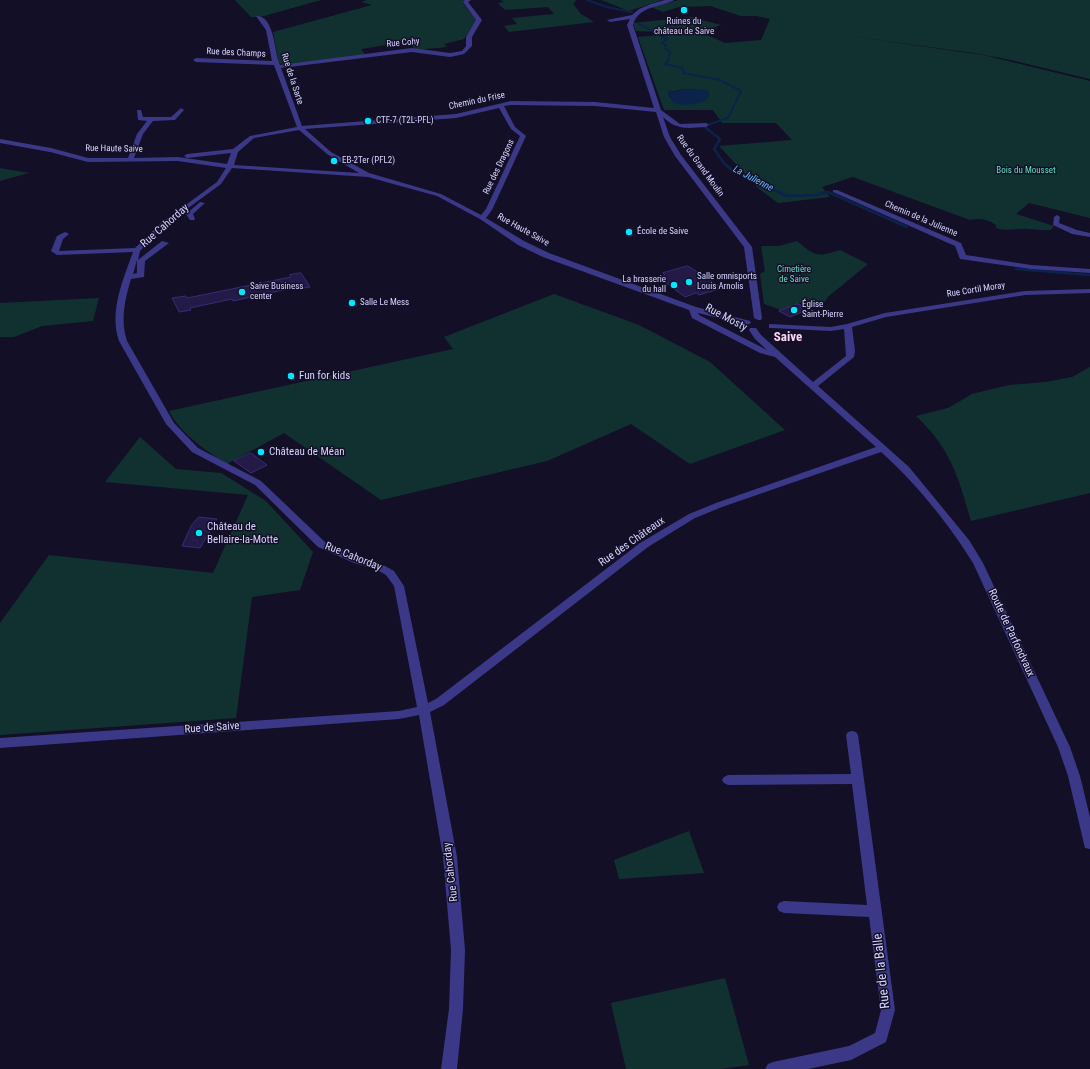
<!DOCTYPE html>
<meta charset="utf-8">
<style>
body{margin:0}
canvas{display:block;background:#120f27}
</style>
<canvas width="1090" height="1069"></canvas>
<script>
const g = document.querySelector('canvas').getContext('2d');
g.lineJoin = 'round';
function fill(path, color) { g.fillStyle = color; g.fill(path, 'evenodd'); }
function stroke(path, color, width, dash) { g.strokeStyle = color; g.lineWidth = width; g.lineCap = dash ? 'butt' : 'round'; g.setLineDash(dash || []); g.stroke(path); }
function write(font, color, halo, rows, align = 'center') {
  g.font = font + ' "Roboto Condensed",sans-serif'; g.lineWidth = 3; g.setLineDash([]); g.textBaseline = 'middle'; g.strokeStyle = halo; g.fillStyle = color; for (const [text, x, y, turn = 0] of rows) {
    g.save(); g.translate(x, y); g.rotate((+turn || 0) * Math.PI / 180); g.textAlign = isNaN(turn) ? turn : align; if (halo) g.strokeText(text, 0, 0); g.fillText(text, 0, 0); g.restore();
  }
}
const green = new Path2D(`
 M235 0H321L260 17H251Z
 M367 0H470L463 3 476 20V22L464 39 444 44 447 47 415 50 409 41C393 43 377 47 361 49L366 56 284 65 279 63 273 32 372 5 361 2Z
 M501 0H576L573 4 581 14 594 22 509 32 504 26 517 24 512 18 554 14 548 7 505 10 498 3 504 2Z
 M601 0H662L629 11Z
 M679 0H1090V79L1011 60 974 53 834 34 983 55 1090 81V218L1029 203 1016 214 1054 226 1051 230C1042 231 1037 229 1028 229 1016 228 1007 232 996 228V225C988 219 979 218 970 220L853 177 822 187 830 197 778 203 758 188 719 146 792 140 776 123H722L713 110H664L638 37 694 32 678 33 658 27 657 32 636 31 633 23 691 17 721 25 700 32 725 43 761 40 770 19 756 16H741L710 6 679 7 663 12 651 7ZM679 89 705 90 709 92 708 98 692 104H679L669 97 668 92 680 90Z
 M0 168 29 173 0 181Z
 M797 241C816 257 817 257 840 250L868 264 829 296 820 308 806 301 781 310 764 304 760 274 765 271 761 246H779Z
 M554 294 639 325 710 362 785 430 690 464 631 424 547 461 381 500 284 433 227 464C205 450 181 434 169 411L453 349 444 337Z
 M99 298 93 321 42 326 14 337H0V303Z
 M1090 367V493L971 521C958 476 951 449 916 416L948 408 972 394 1009 385 1046 382 1072 377Z
 M140 437 176 469 221 473 266 501 313 552 300 590 252 597 236 718 0 735V623L49 555 213 573 248 495 105 482Z
 M689 831 704 873 619 879 614 860Z
 M725 978 749 1065 721 1069H626L611 1003Z`);
const water = new Path2D(`
 M679 89 705 90 709 92 708 98C701 105 682 106 673 103L668 92 679 91Z`);
const streamFar1 = new Path2D(`
 M587 0 607 7 632 12
 M639 24 667 39 662 43 666 45 665 48 670 52 668 61 665 64 682 68 684 70 683 73 720 80 741 91 728 118 704 126 708 129`);
const stream = new Path2D(`
 M706 128 720 139 714 149 724 163 732 170 787 196 816 195 828 192 907 227
 M1016 269 1090 275`);
const building = new Path2D(`
 M688 266 722 288 699 295 696 293 685 297 658 277 665 275 663 273Z
 M301 273 310 287 298 289 297 287 233 301 232 299 190 308 191 310 179 312 172 298 186 296 187 298 291 277 290 275Z
 M798 304 810 309 790 317 779 311Z
 M251 453 267 465 251 473 234 461Z
 M199 517 217 519 200 548 182 546 191 526Z`);
const minor = new Path2D(`
 M465 0H471L468 2 482 20 472 37V46L464 54 450 57 412 52 281 68 302 126 456 114 511 101 595 102 654 108 627 25 630 19 610 22 607 20 632 15 639 9 651 4 665 0H674C660 8 639 5 633 25L661 110 680 124 706 123 709 125 706 127C688 128 677 131 663 117L670 137 681 155 752 247 762 318 761 320H758L754 318 744 247 675 156 664 137 656 112 595 106 511 105 504 106 515 127 526 136 492 210 486 218 524 241 549 253 696 307 750 321 751 323 747 325 698 313 699 315 767 350 755 339 749 330 750 328H756L761 335 813 382 846 356 844 329 831 331 772 328H769V324L831 327 847 324 885 313 1025 291 1090 289V293L1025 295 886 317 852 327 855 351 854 357 818 386 909 467 969 540 983 563 1070 747 1080 776 1090 817V849L1085 848 1084 844 1068 776 1058 747 973 563C949 524 915 482 881 452L722 507 695 518 648 547 444 705 430 712 457 857 465 950 463 1009 457 1069H441L449 1009 451 950 443 857 419 715 399 719 0 748V738L399 711 417 707 394 586 386 575 377 570 354 563 318 547 255 485 192 452 166 424 119 341C109 311 123 280 133 252L57 255 51 251 57 236 65 232 69 234 63 239 59 251 135 248 161 223 217 182 226 168 178 161 88 162 50 152 0 143V139L51 148 88 158H128L137 134 147 121 138 120 137 110H141L143 117H171L181 108 184 110 175 120 153 121 143 134 134 158 178 157 227 164 231 153 187 158 184 156 187 154 233 149 250 136 297 127 274 65 196 62 193 60 196 58 272 61 266 30 256 16C275 15 274 53 280 65L412 48 450 53 462 51 466 46V37L476 20 463 2ZM499 108 511 129 520 136 486 209 481 215 441 194 369 173 331 152 305 129 456 118ZM299 130 327 154 359 173 234 165 238 152 254 138ZM232 168 368 177 437 196 480 219 518 245 543 257 689 310 692 318 760 353 775 357 876 447 716 503 689 514 640 543 436 699 428 703 404 586 394 571 385 566 362 559 326 543 261 481 198 448 174 423 127 341C120 320 125 299 131 279L144 277 145 261 169 243 162 241 138 260 140 251 165 225 221 184ZM137 260V273L133 274Z
 M833 190H837L961 243 966 255 1031 265 1090 269V273L1031 269 960 259 955 246 833 192Z
 M200 202 205 203 193 214 195 219 194 220H190L186 214Z
 M1057 215 1060 217 1059 223 1077 230 1090 233V237L1072 234 1053 225 1054 217Z
 M852 731 856 732 858 735 895 1010 886 1042 851 1060 808 1069H765L768 1064 773 1062 849 1046 875 1033 881 1010 869 917 784 913 779 911 777 907 779 903 784 901 867 905 852 784 728 785 724 783 722 780 724 777 728 775 851 774 846 735 848 732Z`);
const markers = [
 [684,10,4,"#00e8ff"],
 [368,121,4,"#00e8ff"],
 [334,161,4,"#00e8ff"],
 [629,232,4,"#00e8ff"],
 [689,282,4,"#00e8ff"],
 [674,285,4,"#00e8ff"],
 [242,292,4,"#00e8ff"],
 [352,303,4,"#00e8ff"],
 [794,310,4,"#00e8ff"],
 [291,376,4,"#00e8ff"],
 [261,452,4,"#00e8ff"],
 [199,533,4,"#00e8ff"]
];
const farPoinames = [
 ["Ruines du",684,22,"center"],
 ["château de Saive",684,32,"center"],
 ["CTF-7 (T2L-PFL)",376,121],
 ["EB-2Ter (PFL2)",342,161],
 ["École de Saive",637,232],
 ["Salle omnisports",697,277],
 ["Louis Arnolis",697,287],
 ["La brasserie",666,280,"right"],
 ["du hall",666,290,"right"],
 ["Saive Business",250,287],
 ["center",250,297],
 ["Salle Le Mess",360,303],
 ["Église",802,305],
 ["Saint-Pierre",802,315]
];
const farStreetnames = [
 ["Rue Cohy",403,43,-5],
 ["Rue des Champs",236,53,3],
 ["Rue de la Sarte",292,79,72],
 ["Chemin du Frise",477,101,-12],
 ["Rue Haute Saive",114,149,1],
 ["Rue du Grand Moulin",700,166,54],
 ["Rue des Dragons",499,167,-64],
 ["Chemin de la Julienne",921,219,23],
 ["Rue Haute Saive",523,230,29],
 ["Rue Cortil Moray",976,290,-9]
];
const farParknames = [
 ["Bois du Mousset",1026,171],
 ["Cimetière",794,270],
 ["de Saive",794,280]
];
const farWaternames = [
 ["La Julienne",753,179,28]
];
const streetNames = [
 ["Rue Cahorday",165,226,-41],
 ["Rue Mosty",726,318,28],
 ["Rue des Châteaux",632,542,-35],
 ["Rue Cahorday",353,557,22],
 ["Route de Parfondvaux",1011,633,65],
 ["Rue de Saive",212,728,-4],
 ["Rue Cahorday",451,872,-97]
];
const poiNames = [
 ["Fun for kids",299,376],
 ["Château de Méan",269,452],
 ["Château de",207,527],
 ["Bellaire-la-Motte",207,540]
];
const quarterNames = [
 ["Saive",788,338]
];
const nearStreetnames = [
 ["Rue de la Balle",882,971,-96]
];
fill(green, '#113130');
fill(water, '#0b234a');
stroke(streamFar1, '#0b234a', 2);
stroke(stream, '#0b234a', 2.5);
fill(building, '#231a48');
stroke(building, '#392b75', 1);
fill(minor, '#3a3887');
for (const [x, y, r, color] of markers) { const dot = new Path2D(); dot.arc(x, y, r, 0, 2 * Math.PI); g.fillStyle = color; g.fill(dot); stroke(dot, '#120f27', 1.5); }
write('9px', '#d9d4ff', '#120f27', farPoinames, 'left');
write('9px', '#d9d4ff', '#120f27', farStreetnames);
write('9px', '#5ce3c0', '#120f27', farParknames);
write('italic 10px', '#62b8ff', '#120f27', farWaternames);
write('11px', '#d9d4ff', '#120f27', streetNames);
write('11px', '#d9d4ff', '#120f27', poiNames, 'left');
write('bold 13px', '#ffd6f1', '#120f27', quarterNames);
write('13px', '#d9d4ff', '#120f27', nearStreetnames);
</script>
